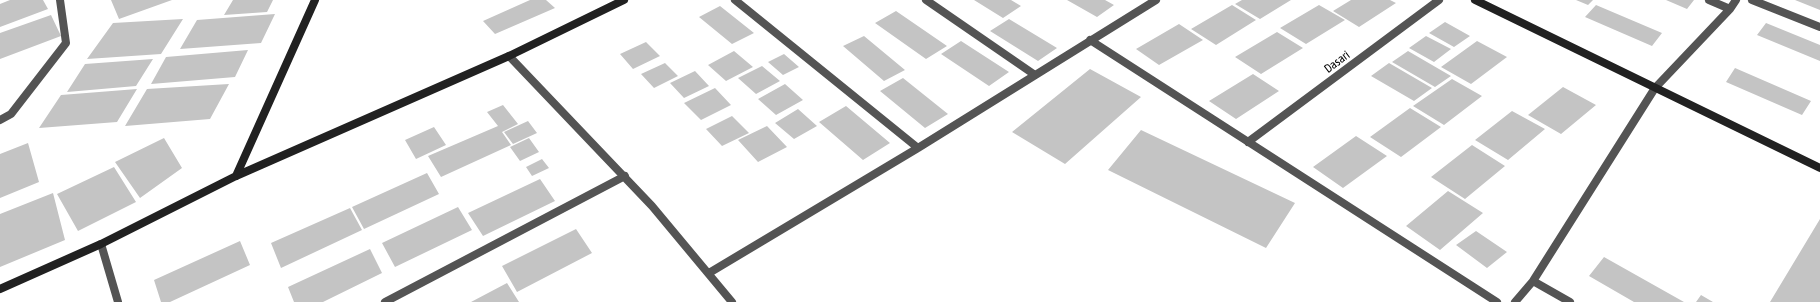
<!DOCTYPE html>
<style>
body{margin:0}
canvas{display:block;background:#fff}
</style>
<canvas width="1820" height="302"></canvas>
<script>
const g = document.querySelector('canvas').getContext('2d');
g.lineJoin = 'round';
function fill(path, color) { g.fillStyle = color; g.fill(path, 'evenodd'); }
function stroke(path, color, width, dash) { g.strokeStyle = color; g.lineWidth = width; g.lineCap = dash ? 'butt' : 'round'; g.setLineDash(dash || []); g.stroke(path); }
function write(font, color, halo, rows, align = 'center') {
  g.font = font + ' "Asap Condensed",sans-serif'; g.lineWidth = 3; g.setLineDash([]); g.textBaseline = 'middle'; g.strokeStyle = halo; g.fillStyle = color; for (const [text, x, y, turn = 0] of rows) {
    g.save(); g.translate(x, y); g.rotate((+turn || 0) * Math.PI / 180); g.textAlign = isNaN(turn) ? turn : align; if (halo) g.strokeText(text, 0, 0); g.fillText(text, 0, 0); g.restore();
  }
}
const building = new Path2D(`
 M10 0H43L48 9 0 27V4Z
 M111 0H172L119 19Z
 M233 0H273L267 12 224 15Z
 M530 0H546L555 8 495 34 483 21Z
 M974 0H1011L1021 6 1003 18Z
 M1067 0H1105L1114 5 1097 17Z
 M1242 0H1291L1260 19 1235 4Z
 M1351 0H1390L1396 3 1359 27 1333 11Z
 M1576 0H1593L1588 5Z
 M1666 0H1694L1687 9Z
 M1795 0H1820V10Z
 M1232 5 1256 20 1216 45 1191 29Z
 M1319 5 1345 20 1306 44 1280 28Z
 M1596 5 1662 33 1652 46 1585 17Z
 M720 6 754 33 732 44 699 17Z
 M896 11 947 46 926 59 875 23Z
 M275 14 261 43 180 49 197 20Z
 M51 15 61 36 0 59V33Z
 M183 19 161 54 87 59 113 23Z
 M1009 19 1057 48 1038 61 990 31Z
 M1445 22 1470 36 1454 47 1429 33Z
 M1766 23 1820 45V61L1757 35Z
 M1179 24 1203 40 1159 65 1136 49Z
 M1277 32 1303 48 1261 74 1235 57Z
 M864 36 905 70 884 81 843 46Z
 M1426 36 1451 49 1434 62 1409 48Z
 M961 41 1009 72 989 86 941 54Z
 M1477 41 1507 57 1471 84 1441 67Z
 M646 42 660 56 633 69 620 54Z
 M248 50 235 77 151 84 166 57Z
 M734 51 753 67 726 81 708 65Z
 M1408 51 1451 76 1435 87 1392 62Z
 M784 54 799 67 783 75 768 62Z
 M153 59 136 86 67 92 85 64Z
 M665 63 678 76 654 88 641 74Z
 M1389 63 1432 88 1414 101 1371 76Z
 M762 66 780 81 756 94 738 78Z
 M1735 68 1811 101 1802 115 1726 82Z
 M1090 69 1141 97 1065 164 1012 132Z
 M695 71 709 86 684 98 670 83Z
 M1253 74 1279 91 1236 119 1209 101Z
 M903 78 948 114 925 128 880 91Z
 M1452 79 1482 96 1444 125 1413 106Z
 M229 84 210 119 125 126 147 89Z
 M785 84 803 100 776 115 758 99Z
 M1563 87 1596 105 1561 134 1528 115Z
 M715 88 731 105 701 120 684 103Z
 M137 89 117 122 39 128 61 95Z
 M503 105 518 124 502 132 511 145 441 177 428 156 498 126 487 112Z
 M846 106 890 143 863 160 819 122Z
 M1410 108 1441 127 1401 157 1370 137Z
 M798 109 817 126 794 139 775 123Z
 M1512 111 1545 129 1508 160 1475 140Z
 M732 116 749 133 722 146 706 129Z
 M528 121 537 133 513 144 504 132Z
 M767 126 787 147 758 162 738 140Z
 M434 127 446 145 416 159 405 140Z
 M1141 130 1295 203 1266 248 1108 170Z
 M1356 136 1387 156 1343 188 1313 167Z
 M164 138 182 168 140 198 115 162Z
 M529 138 539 152 520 161 510 147Z
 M28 143 39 182 0 198V154Z
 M1472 145 1505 166 1465 199 1431 177Z
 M542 159 549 168 532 176 526 167Z
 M114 167 136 202 78 231 57 194Z
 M427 173 439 194 364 229 352 207Z
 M540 179 555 201 483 236 468 213Z
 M1448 191 1483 213 1440 250 1406 226Z
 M53 193 65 240 0 267V214Z
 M458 207 472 230 395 267 382 243Z
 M350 208 362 230 281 268 271 243Z
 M1820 219V302H1770Z
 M576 229 592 253 517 292 502 266Z
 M1476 231 1507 252 1487 268 1456 245Z
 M240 241 250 265 170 302H161L154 280Z
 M370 249 382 273 323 302H294L288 287Z
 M1604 257 1684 302H1634L1589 276Z
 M507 283 519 302H471Z
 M1701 295 1713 302H1696Z`);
const street = new Path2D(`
 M735 0 918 148
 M926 0 1035 75
 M1709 0 1730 9
 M1752 0 1820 27
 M1090 40 1497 302
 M509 56 652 206 732 302
 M0 120 11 114 66 43 60 0
 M1248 142 1439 0
 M101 244 118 302
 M709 273 918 148 1156 0
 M1533 281 1570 302
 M385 302 625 176
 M1515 302 1533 281 1655 88 1730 9 1736 0`);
const secondary = new Path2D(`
 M1475 0 1820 168
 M236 176 315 0
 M0 289 101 244 236 176 509 56 624 0`);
const streetNames = [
 ["Dasari",1337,62,-37]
];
fill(building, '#c4c4c4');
stroke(street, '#545454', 8);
stroke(secondary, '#212121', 8);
write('12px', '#000', '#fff', streetNames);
</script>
